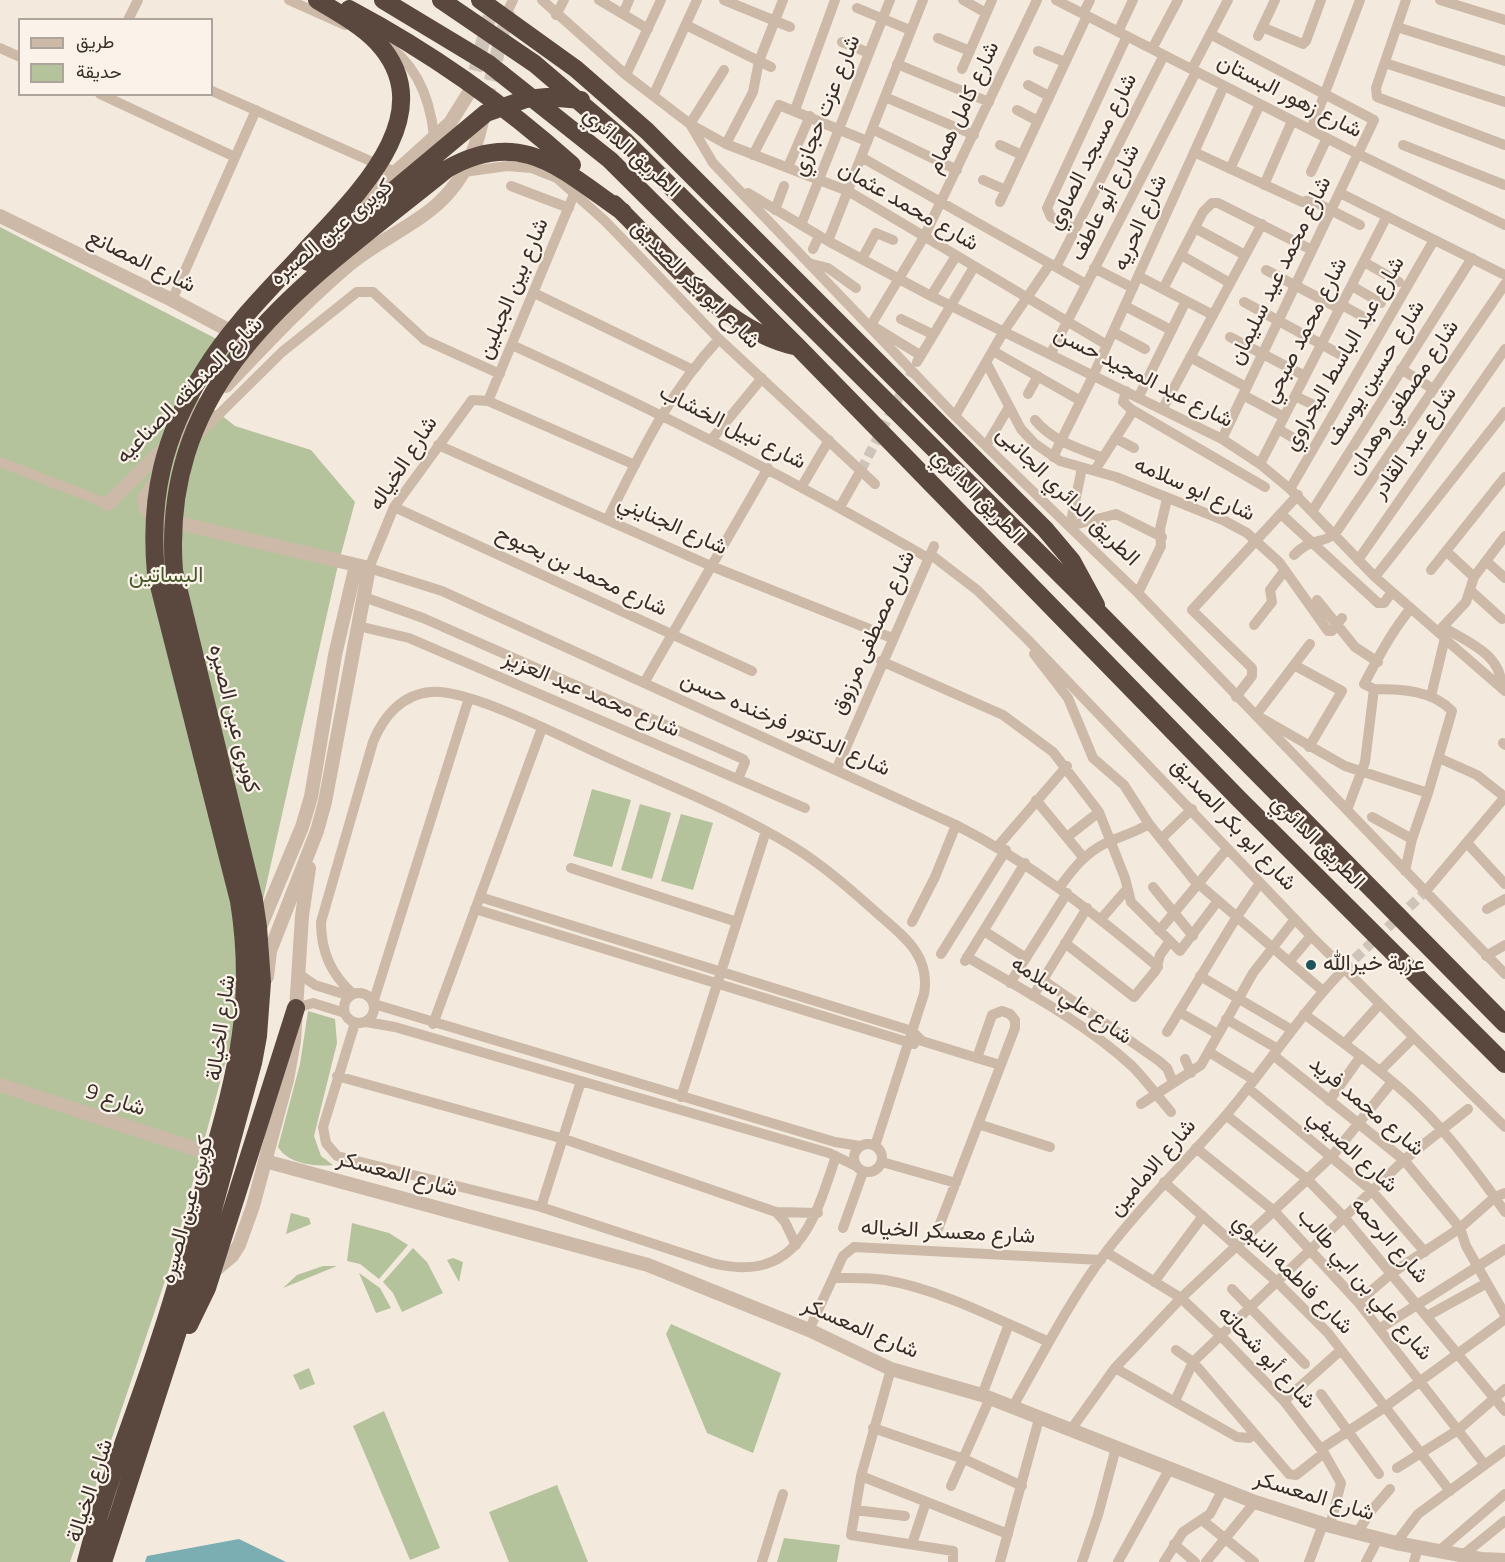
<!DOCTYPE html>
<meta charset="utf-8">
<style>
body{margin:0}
#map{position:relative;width:1505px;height:1562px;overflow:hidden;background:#f3e9dd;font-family:"Titillium Web",Vazirmatn,sans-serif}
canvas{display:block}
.legend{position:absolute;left:18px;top:18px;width:195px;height:78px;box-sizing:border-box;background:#fbf3e9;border:2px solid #ada49c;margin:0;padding:8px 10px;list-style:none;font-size:18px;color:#392e28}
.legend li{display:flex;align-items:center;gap:12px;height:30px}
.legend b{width:30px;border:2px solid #ada49c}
</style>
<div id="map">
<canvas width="1505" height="1562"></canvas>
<ul class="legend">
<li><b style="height:8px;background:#ccb9a8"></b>طريق</li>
<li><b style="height:16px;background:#b5c39c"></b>حديقة</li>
</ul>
</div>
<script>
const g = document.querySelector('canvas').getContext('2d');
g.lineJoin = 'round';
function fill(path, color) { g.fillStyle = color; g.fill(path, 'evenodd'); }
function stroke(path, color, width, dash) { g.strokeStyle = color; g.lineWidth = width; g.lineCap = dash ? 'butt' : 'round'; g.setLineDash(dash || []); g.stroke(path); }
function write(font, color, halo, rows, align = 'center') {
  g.font = font + ' "Titillium Web",Vazirmatn,sans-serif'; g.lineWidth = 4.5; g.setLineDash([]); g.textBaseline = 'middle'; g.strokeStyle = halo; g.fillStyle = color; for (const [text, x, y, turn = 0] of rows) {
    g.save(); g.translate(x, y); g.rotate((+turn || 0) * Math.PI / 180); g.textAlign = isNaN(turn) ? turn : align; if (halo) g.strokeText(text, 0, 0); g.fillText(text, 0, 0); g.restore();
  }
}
const green = new Path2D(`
 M0 227 238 350 197 396 235 426 311 450 355 502 338 565 231 1042 170 1266 70 1562H0Z
 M592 789 631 800 612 867 573 856Z
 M640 804 671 813 652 879 621 870Z
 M681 814 713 823 693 890 661 881Z
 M308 1011 335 1019 337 1043 314 1136 321 1156 333 1165C316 1167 288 1164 278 1147L300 1064Z
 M291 1213 309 1218 311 1224 286 1234Z
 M352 1223 389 1233 408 1245 379 1279 360 1264 347 1261Z
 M413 1248 427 1262 443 1293 402 1312 393 1293 383 1282Z
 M453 1258 463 1262 459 1282 447 1260Z
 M323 1266H337L283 1288 297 1275Z
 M359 1273 380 1288 391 1308 376 1313Z
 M671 1324 781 1373 753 1453 707 1433 666 1334Z
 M309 1368 315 1384 300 1390 293 1375Z
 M384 1411 440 1548 410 1560 353 1426Z
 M557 1485 588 1562H509L489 1512Z
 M784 1538 840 1545 837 1562H777Z`);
const water = new Path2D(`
 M239 1539 286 1562H145L147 1556Z`);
const minorTunnel = new Path2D(`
 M861 470 913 370
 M1344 969 1425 892`);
const tertiaryTunnel = new Path2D(`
 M470 91 493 3
 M486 101 508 10`);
const minor = new Path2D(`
 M289 0 345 25
 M542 0 626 75 690 124 726 144 848 191 1107 345
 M599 0 648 29
 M724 0 790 27
 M963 0 986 13
 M1056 0 1358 154 1505 225
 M1406 0 1376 88 1377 97 1505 145
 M1440 0 1505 20
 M857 8 910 30
 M508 10 513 0
 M623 14 629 0
 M1083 14 1090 0
 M556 15 564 0
 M128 20 138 0
 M686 25 771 67
 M1262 27 1303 44 1306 41 1321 0
 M1397 27 1505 61
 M1118 32 1133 0
 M1210 34 1374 120 1222 439
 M1258 36 1275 0
 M938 38 970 51
 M381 41C416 62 430 97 434 136
 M842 42 869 53
 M0 48 20 57
 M1152 49 1178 0
 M1038 51 1065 62
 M1385 63 1505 102
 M897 64 989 102
 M962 69 992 0
 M1192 69 1228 0
 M724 70 690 124 713 163 955 416 1138 593 1505 974
 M626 75 661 0
 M1028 85 1049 96
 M212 91 393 171
 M100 94 235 157
 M653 96 697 0
 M885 97 974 135
 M795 110 835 0
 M1017 110 1038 121
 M872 129 957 170
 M1311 130 1360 0
 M726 144 753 92 759 61 783 0
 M1000 145 1022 155
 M1403 145 1505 185
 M1194 152 1302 202 1311 200 1360 225
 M753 155 779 105 867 141
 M861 157 1086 284
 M788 167 810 116
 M1230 169 1260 104
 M464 172 507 166 532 168 557 178 605 221 719 339 875 484
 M1311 172 1327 138
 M983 180 1006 190
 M1264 185 1292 121
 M511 186 569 208
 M748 193 828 241 931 296 1222 439 1260 464 1290 489 1375 577 1445 638 1431 696
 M1340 193 1505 275
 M1000 202 1087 16
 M775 210 784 186
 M801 225 890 0
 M1195 228 1245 255
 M1075 229 1051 217 1047 208 1127 36
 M828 241 923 0
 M813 249 819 236
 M1181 255 1230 283
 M862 259 876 233 893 240
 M1364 262 1399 282
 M812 264 828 268 856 288
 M1056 267 1164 55
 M1094 268 1133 288
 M1266 270 1340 309
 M1138 276 1213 315
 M1352 286 1381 303
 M1163 289 1203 212 1212 203H1218L1312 250
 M534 293 691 369
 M931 296 956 256
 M172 300 256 110
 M1244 302 1343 356
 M1342 305 1369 320
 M1125 306 1171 330
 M901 319 932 334
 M1113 332 1145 349
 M1230 337 1305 376
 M512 345C655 410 792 479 928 558
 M993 351 1081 401
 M1051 353 1196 72
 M920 355 871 325 924 237 1037 0
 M1190 357 1246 387
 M917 362 974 267
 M986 362 1021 429 1034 443 1060 461 1116 477 1223 520 1247 533 1279 562 1328 631H1332L1342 618
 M1401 369 1433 389
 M1028 394 1038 376
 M1243 395 1284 417
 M1139 396 1186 301
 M1295 396 1318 407
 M488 401 575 192
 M1163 408 1262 224
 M1131 409 1265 487
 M955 416 1004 331 1050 264
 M1035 420C1052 441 1078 448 1103 458
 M1278 429 1302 443
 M198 435 282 352 357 292H373L425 340 500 374
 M1115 438 1134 448
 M712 439 762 378
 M438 445 711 566 892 638
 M986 446 1009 407
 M1053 457 1093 376 1224 86
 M0 462 108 504
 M1260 464 1387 216
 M635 465 488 401 472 400 394 507 369 568 442 591 956 825C1031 863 1094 913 1158 967
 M1082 468 1070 526 1116 514 1162 537
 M1095 470 1131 414V409L1123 402 1126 391
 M802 486 829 440
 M1290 489 1434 240
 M394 507 752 671
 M840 507 861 470
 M1313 510 1472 258
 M1281 514 1378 603H1384L1392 592
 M607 520C641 452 667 395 719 339
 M1446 551 1474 577
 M930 554 977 590 1028 640 1311 936 1505 1127
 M1294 555C1312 537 1319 545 1335 534L1505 284
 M1358 560 1505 349
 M1486 561 1505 578
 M1431 570 1505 477
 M1375 577 1505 412
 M1472 592 1502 619
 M1138 593 1161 546 1160 529 1167 499
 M364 597 423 618 743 759 745 762 738 779
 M1317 600 1355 647 1378 662
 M1254 625 1272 602 1270 590 1285 570
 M358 626 409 638 805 808
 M1443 627C1467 642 1503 655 1501 687
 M1438 632 1466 602 1474 577 1505 536
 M1445 639 1505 691
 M1310 644 1256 715 1345 766 1428 793
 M1034 654 1068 698 1093 758 1124 785 1149 824 1194 880 1323 991
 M881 661 1003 715 1053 752 1099 812 1125 878 1131 902 1180 951 1217 902
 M1294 665 1342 691 1309 747
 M644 683 768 468
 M1374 689C1401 689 1432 690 1452 711L1428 793 1412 839 1405 871
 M1236 697 1252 676V668L1192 610 1298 495
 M1503 743 1505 745
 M1439 758 1477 775 1505 797
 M837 768 934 546
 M1036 800 1083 857
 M1347 810 1365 762 1374 689 1364 684C1378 658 1392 631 1411 608
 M1372 817 1412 839
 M1067 837 1099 812
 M1161 839 1192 809
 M1467 843 1505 884
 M998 846 1067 766
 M571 868 737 922
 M1153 887 1193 936
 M1059 888C1073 869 1085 853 1106 843 1121 836 1134 833 1149 824
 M1425 892 1505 797
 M480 897 912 1031 922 1041 1000 1065
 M475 909 914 1044
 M1487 909 1505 899
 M1101 919 1127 889
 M912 922 935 877 956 825
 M984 931 1026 958
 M1159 931 1227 849
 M1065 943 1134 997 1156 970 1160 955 1170 941
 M941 954 1006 850
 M1486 956 1505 945
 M967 957C1023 990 1084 1022 1132 1066 1146 1080 1158 1097 1171 1112
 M965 961 1025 863
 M1289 962 1311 936
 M299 974 315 985 350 996
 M1200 976 1292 1030
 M1043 980 1159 1061 1167 1068 1173 1082
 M1010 983 1067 893
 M344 1008a15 15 0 1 1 30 0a15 15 0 1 1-30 0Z
 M353 994C331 974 321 952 321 922L373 742C383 717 402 694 431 692 470 689 562 737 600 754 664 784 732 809 792 846 823 865 850 889 877 913 903 936 931 955 924 994L875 1146
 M1033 996 1087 908
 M373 1003 469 698
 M374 1004 835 1142 860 1146
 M296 1008 313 1003 345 1013
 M1179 1012 1218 1034
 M1304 1014C1341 1041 1378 1068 1412 1099 1447 1131 1478 1173 1505 1212
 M1226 1019 1278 1049
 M366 1022 395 1027 829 1153 856 1166
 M355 1023 323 1127 326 1143 337 1156 541 1207 712 1263C798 1285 815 1219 836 1156
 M433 1024 542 728
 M1167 1032 1236 918 1260 883
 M1345 1043 1379 1005
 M1209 1052 1254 1080
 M1273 1055 1404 1160 1460 1228 1466 1246 1505 1315
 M1185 1059 1191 1073
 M1380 1071 1413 1038
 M337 1076 564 1139 776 1212 818 1213
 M1248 1088 1372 1191 1425 1252
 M681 1097 766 831
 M1329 1101 1361 1056
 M1141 1104 1201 1065 1253 973 1295 919
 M1226 1115 1307 1179 1344 1217 1505 1411
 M978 1124 1050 1147
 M854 1158a14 14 0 1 1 28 0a14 14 0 1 1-28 0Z
 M1196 1148 1274 1211 1358 1302 1485 1465
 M882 1162 956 1183
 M1164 1182 1276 1281 1328 1333 1450 1491
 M541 1207 581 1081
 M776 1212 785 1222 796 1245
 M843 1228 863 1172
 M938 1229 1015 1028V1020L1010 1014 1002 1011 992 1015 977 1058
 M1106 1252 1181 1298 1220 1335 1284 1401 1324 1453 1341 1483 1330 1526
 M834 1278C851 1278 868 1277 885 1280 939 1289 999 1320 1049 1342
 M1154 1282 1203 1216
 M1232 1289 1305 1364
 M1358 1302 1392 1273 1460 1228 1495 1197 1505 1193
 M1427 1316 1487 1283
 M1379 1329 1505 1249
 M809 1330 843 1256 854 1247 1101 1260
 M1176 1350 1193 1362 1289 1474 1296 1475 1324 1453
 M1115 1368 1237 1437 1249 1438 1254 1434
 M891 1369 861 1476 851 1535 953 1551V1562
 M1321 1394 1379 1474
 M982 1395 1009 1324
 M1175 1401 1193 1362 1404 1160 1468 1109
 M1284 1401 1341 1350
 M1012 1408C1042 1355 1070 1300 1106 1252 1143 1203 1187 1161 1227 1114 1267 1067 1300 1014 1344 969
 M873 1428 964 1459 1022 1486
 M1070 1431 1115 1368 1181 1298 1332 1156 1392 1082
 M1321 1449 1385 1407 1505 1319
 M1397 1468 1458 1430 1505 1389
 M861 1476 1008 1534
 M951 1486 990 1398
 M855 1510 905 1516
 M1202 1520 1254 1562
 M1357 1533 1371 1511 1390 1489
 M1396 1543 1418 1514 1505 1450
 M912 1544 926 1502
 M1174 1544 1195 1562
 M1440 1550 1505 1494
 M1463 1555 1505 1521
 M762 1562 783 1494
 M1000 1562 1039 1419
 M1082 1562 1098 1515 1116 1448
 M1118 1562 1170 1468
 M1164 1562 1183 1532 1210 1514 1223 1489
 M1206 1562 1255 1502
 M1309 1562 1323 1524
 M1366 1562 1378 1539
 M1414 1562 1418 1547`);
const tertiary = new Path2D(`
 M349 214 450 123 470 91
 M0 216 172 300 258 346
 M226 386C266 344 306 301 350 264 381 238 426 221 450 191 470 168 478 141 484 112
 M160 475 144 498 145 507 153 517 369 568 325 802 317 831 270 951 267 977
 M108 504 200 413
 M259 930 302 827 311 797 335 655 356 565
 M0 1085 217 1156
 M265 1161 648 1265 809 1330 891 1369 982 1395 1255 1502 1323 1524 1396 1543 1481 1559 1505 1560
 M212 1273 232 1256 239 1245 253 1206 287 1080 294 1041 302 916 309 868`);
const motorway = new Path2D(`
 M383 0 489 64 610 160 798 347 1240 800 1505 1064
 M441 0 535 64 624 140 1100 614 1505 1024
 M480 0 576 69 647 131 1045 529 1072 561 1096 605
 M349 9C430 52 504 104 572 165
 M614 204C669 256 720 330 798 347
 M308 262 486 113 526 99 547 97 581 100
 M189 1325 207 1288 296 1008
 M86 1562C105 1486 136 1413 160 1338 178 1285 192 1231 207 1177 235 1076 256 1008 239 901L156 574C149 498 163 436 204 371 231 327 268 291 303 253 350 201 446 116 377 42 361 25 337 12 317 0
 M103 1562 190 1294 253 1063 258 1036 262 982 258 927 254 900 174 571C159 371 311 280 447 169 522 126 563 171 623 212`);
const markers = [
 [1311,965,6,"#1c565c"]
];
const streetNames = [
 ["شارع زهور البستان",1289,97,27],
 ["شارع عزت حجازي",827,106,-68],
 ["شارع كامل همام",964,108,-65],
 ["شارع مسجد الصاوي",1093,152,-63],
 ["الطريق الدائري",631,153,42],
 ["شارع أبو عاطف",1106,203,-63],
 ["شارع محمد عثمان",908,207,30],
 ["شارع الحريه",1141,223,-66],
 ["كوبرى عين الصيره",332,233,-40],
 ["شارع المصانع",141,262,26],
 ["شارع محمد عيد سليمان",1281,271,-64],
 ["شارع ابو بكر الصديق",695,285,45],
 ["شارع بين الجبلين",514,289,-67],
 ["شارع محمد صبحي",1306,331,-63],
 ["شارع عبد الباسط البحراوي",1345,354,-60],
 ["شارع حسين يوسف",1376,374,-58],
 ["شارع عبد المجيد حسن",1143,378,27],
 ["شارع المنطقه الصناعيه",190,391,-45],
 ["شارع مصطفي وهدان",1404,398,-56],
 ["شارع نبيل الخشاب",732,428,27],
 ["شارع عبد القادر",1415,443,-55],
 ["شارع الخياله",404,464,-57],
 ["شارع ابو سلامه",1194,490,24],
 ["الطريق الدائري",977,497,46],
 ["الطريق الدائري الجانبى",1067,497,44],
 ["شارع الجنايني",672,526,24],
 ["شارع محمد بن بحبوح",581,572,25],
 ["شارع مصطفى مرزوق",874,633,-66],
 ["شارع محمد عبد العزيز",591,695,23],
 ["كوبرى عين الصيره",233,719,76],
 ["شارع الدكتور فرخنده حسن",785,725,24],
 ["شارع ابو بكر الصديق",1233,825,47],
 ["الطريق الدائري",1317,843,45],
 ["شارع علي سلامه",1071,1001,34],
 ["شارع الخيالة",222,1028,-82],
 ["شارع 9",115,1101,18],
 ["شارع محمد فريد",1366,1107,40],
 ["شارع الصيفي",1352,1152,42],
 ["شارع الامامين",1153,1168,-49],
 ["شارع المعسكر",397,1175,15],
 ["كوبرى عين الصيره",188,1210,-75],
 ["شارع معسكر الخياله",948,1233,3],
 ["شارع الرحمه",1389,1241,49],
 ["شارع فاطمه النبوي",1292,1275,45],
 ["شارع علي بن ابي طالب",1364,1285,49],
 ["شارع المعسكر",860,1329,23],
 ["شارع أبو شحاته",1266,1358,47],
 ["شارع الخيالة",91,1491,-72],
 ["شارع المعسكر",1314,1497,17]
];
const parkNames = [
 ["البساتين",166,577]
];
const poiNames = [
 ["عزبة خيرالله",1323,965]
];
fill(green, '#b5c39c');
fill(water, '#7aaeb2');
stroke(minorTunnel, '#cec4b9', 10, [10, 5]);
stroke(tertiaryTunnel, '#cec4b9', 14, [14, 7]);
stroke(minor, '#ccb9a8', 10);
stroke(tertiary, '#ccb9a8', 14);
stroke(motorway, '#5a483f', 18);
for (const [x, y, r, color] of markers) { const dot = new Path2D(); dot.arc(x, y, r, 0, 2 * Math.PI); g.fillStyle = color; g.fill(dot); stroke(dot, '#fbf3e9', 2); }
write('22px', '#392e28', '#fbf3e9', streetNames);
write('22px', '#46582b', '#fbf3e9', parkNames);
write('22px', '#392e28', '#fbf3e9', poiNames, 'left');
</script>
